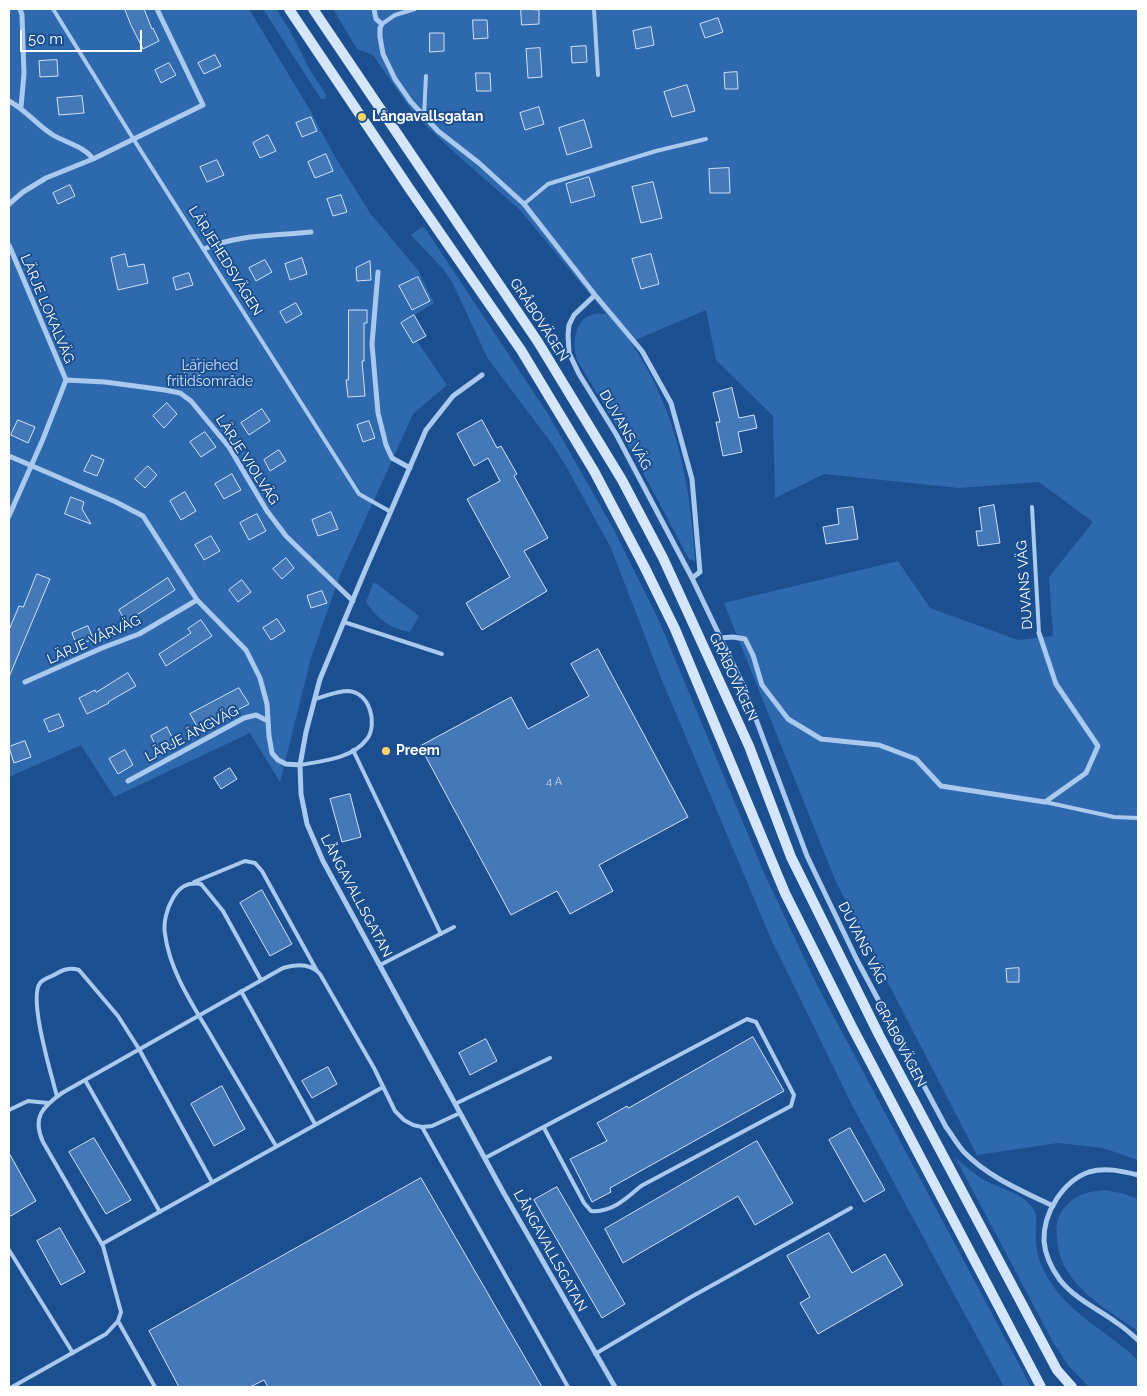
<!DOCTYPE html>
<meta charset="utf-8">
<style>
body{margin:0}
#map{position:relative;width:1147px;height:1396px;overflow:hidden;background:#1b4f8f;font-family:Raleway,sans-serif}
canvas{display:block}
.frame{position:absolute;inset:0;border:10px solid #fff;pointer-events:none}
.scale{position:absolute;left:20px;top:30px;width:122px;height:22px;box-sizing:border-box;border:2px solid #fff;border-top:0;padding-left:6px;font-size:15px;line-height:18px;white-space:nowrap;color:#fff;-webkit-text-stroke:4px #1b4f8f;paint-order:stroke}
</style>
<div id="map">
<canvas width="1147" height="1396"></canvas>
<div class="frame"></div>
<div class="scale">50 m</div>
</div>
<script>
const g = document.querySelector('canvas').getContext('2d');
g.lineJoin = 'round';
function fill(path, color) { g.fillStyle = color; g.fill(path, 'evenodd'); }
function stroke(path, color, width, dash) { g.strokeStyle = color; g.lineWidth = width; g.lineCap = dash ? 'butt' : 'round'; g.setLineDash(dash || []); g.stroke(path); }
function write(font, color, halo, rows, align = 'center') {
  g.font = font + ' Raleway,sans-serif'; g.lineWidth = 4; g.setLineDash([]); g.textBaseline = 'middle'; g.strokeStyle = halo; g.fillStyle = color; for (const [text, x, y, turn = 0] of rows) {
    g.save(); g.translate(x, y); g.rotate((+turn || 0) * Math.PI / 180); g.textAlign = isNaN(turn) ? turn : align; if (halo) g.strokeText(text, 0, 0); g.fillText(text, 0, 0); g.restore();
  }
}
const green = new Path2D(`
 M9 9H249L310 110 334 155 370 213 418 270 434 303 404 322 447 385 413 414 340 575 311 658 280 782 250 733 114 797 81 745 9 777Z
 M263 9H276L289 29 311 72 326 94 325 99H321Z
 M333 9H1138V1160L1103 1148 1058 1143 977 1155 836 882 724 603 898 561 930 608 1018 640 1053 636 1049 577 1093 522 1039 482 959 488 824 474 775 498 773 416 716 360 706 310 631 342C677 411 690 481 695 561L689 559 635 457 577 360C572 344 574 317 595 314 599 313 603 314 606 314L521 211 455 153 414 114 373 55 357 49Z
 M422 227 425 228 548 414 614 530 660 623 764 873 817 985 1031 1387H1004L852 1105 771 939 661 678 611 548 567 468 550 441 488 359 452 282 444 270 411 235Z
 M373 583 377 584 419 616 410 632C389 628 378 619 366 602Z
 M955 1157C963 1164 971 1171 979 1177 996 1188 1018 1190 1031 1206 1040 1216 1035 1228 1036 1239 1036 1246 1038 1256 1040 1262 1059 1310 1103 1327 1138 1360V1387H1089L1068 1365 1053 1342Z
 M1104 1190 1121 1193 1138 1199V1331C1105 1308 1058 1283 1057 1237 1056 1228 1056 1219 1062 1211 1074 1195 1085 1192 1104 1190Z`);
const building = new Path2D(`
 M125 9H144L152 29 153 28 159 41 143 49 131 25Z
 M521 9 539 10V24L522 25Z
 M718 18 723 32 705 38 700 24Z
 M473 20H487L488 38 474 39Z
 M651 27 654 45 636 49 633 31Z
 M430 33H444V51L430 52Z
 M586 46 587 62 572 63 571 47Z
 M540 48 542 77 528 78 526 49Z
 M215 55 221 66 204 74 198 63Z
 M57 60 58 76 40 77 39 61Z
 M169 63 176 75 161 83 155 70Z
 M737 72 738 89H725L724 73Z
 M476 73H490L491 91H477Z
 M687 85 695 111 672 117 664 92Z
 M82 96 84 113 59 115 57 98Z
 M539 107 544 124 525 130 520 113Z
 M311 117 317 131 302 137 296 123Z
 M584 120 592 147 567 155 559 128Z
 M268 135 276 151 260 158 253 143Z
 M326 154 333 171 315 178 308 162Z
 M217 160 224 175 207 182 200 167Z
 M729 168 730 193H710L709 169Z
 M589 177 595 196 571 203 566 184Z
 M653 182 662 218 641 223 632 187Z
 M70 185 75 196 58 204 53 193Z
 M341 195 347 212 333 216 327 199Z
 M125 254 128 267 144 264 148 283 118 290 111 258Z
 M651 254 659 284 641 289 632 259Z
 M302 258 307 274 290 280 285 264Z
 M265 260 272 272 256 281 249 268Z
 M370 261 371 280 357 281 356 268Z
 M189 273 193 285 176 290 173 278Z
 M418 277 430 301 412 310 399 286Z
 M296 303 302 314 286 323 280 312Z
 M349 310H367V323H364V361H362L365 396 348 397 346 380H348Z
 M414 315 426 336 413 343 401 323Z
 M198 359 205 372 190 381 182 369Z
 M732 388 739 418 754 415 757 428 738 432 742 452 723 456 716 422H720L713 393Z
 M167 403 177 414 164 428 153 416Z
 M262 409 270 421 249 435 241 423Z
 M18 420 35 427 28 443 11 435Z
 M482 420 497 448 501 446 517 474 514 476 548 538 524 551 547 591 482 630 466 603 510 577 467 499 500 481 488 458 474 466 457 434Z
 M369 421 375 438 363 442 357 425Z
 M205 432 216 447 201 457 190 442Z
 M279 450 286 461 270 471 264 460Z
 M92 455 104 460 97 476 84 471Z
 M148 466 157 475 145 488 135 479Z
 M232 474 241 490 224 499 215 484Z
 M185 492 196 511 181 520 170 501Z
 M71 497 84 502 82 509 91 524 65 514Z
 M994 505 1000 543 978 546 976 531H982L979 508Z
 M853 507 858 539 826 544 823 527 839 524 837 509Z
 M331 512 338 529 318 536 312 520Z
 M257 514 266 531 249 540 240 523Z
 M211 536 220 551 204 560 195 545Z
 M286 558 294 568 282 579 273 569Z
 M37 574 50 579 9 677V630L19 606 23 607Z
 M168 578 175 590 126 622 119 610Z
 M242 580 251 592 238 602 229 590Z
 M322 591 327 603 311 608 307 596Z
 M277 619 285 631 271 640 263 628Z
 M201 620 212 636 166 666 159 654 191 633 188 629Z
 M88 626 93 639 77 646 72 633Z
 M598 649 688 817 599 865 613 891 570 914 557 891 511 915 420 746 511 697 528 729 589 696 571 664Z
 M128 673 136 686 108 702 109 703 87 714 79 698 95 690 96 692Z
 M239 688 249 704 199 730 190 714Z
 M59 714 64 726 49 732 44 720Z
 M167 727 175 743 158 751 151 736Z
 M25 741 31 757 14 763 9 747Z
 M125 750 133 765 118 774 109 759Z
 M230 768 237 779 221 789 214 778Z
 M350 794 361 837 342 842 330 799Z
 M262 890 292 944 270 956 240 903Z
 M1019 968V982H1007L1006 969Z
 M753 1037 784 1091 610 1188 611 1192 592 1202 570 1159 607 1141 597 1123 627 1106 628 1108Z
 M486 1039 497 1061 470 1075 459 1053Z
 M328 1067 337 1084 312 1098 302 1081Z
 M222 1086 245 1129 214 1146 191 1104Z
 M850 1128 885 1190 864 1202 829 1140Z
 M94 1138 131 1200 106 1214 69 1152Z
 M757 1141 793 1203 755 1225 738 1196 623 1263 605 1229Z
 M9 1153 36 1201 9 1217Z
 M421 1178 542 1387H268L264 1380 250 1387H179L149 1331Z
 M557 1187 625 1304 602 1318 534 1200Z
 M60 1228 85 1272 61 1285 37 1241Z
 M829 1233 852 1273 885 1254 903 1285 818 1334 800 1303 810 1297 787 1256Z`);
const lane = new Path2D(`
 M53 9 134 140 359 494 391 512
 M594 9 598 75
 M382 24 395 15 415 9
 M424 116 426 76
 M524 204 548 184 656 151 706 139
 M1032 507 1039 633
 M344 622 442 654
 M353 750 441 934
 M300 765C322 761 352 759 367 739 378 724 370 692 348 691 337 691 326 696 315 699
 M1045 802 1114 817 1138 818
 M194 882 245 861 255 863 262 871 317 971
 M380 965 454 927
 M261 980 223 911 201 884C188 882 180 886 173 898 167 908 163 923 165 934 170 973 195 1008 214 1041 235 1076 255 1111 276 1146
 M241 991 315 1124
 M85 1080 160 1212
 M57 1097C52 1076 28 999 40 983 43 979 50 977 54 975 62 970 69 967 79 970L118 1016 139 1049 212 1182
 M455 1104 550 1058
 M9 1110 28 1101 48 1103
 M422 1127 568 1387
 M485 1158 747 1019 756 1022 794 1095 791 1106 641 1186C626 1199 611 1213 591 1211L584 1203 544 1128
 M102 1244 383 1087
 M9 1250 73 1353
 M118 1321 155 1387
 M595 1354 691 1297 851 1208
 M12 1387 106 1334 118 1321 121 1312 103 1246 43 1142C32 1118 42 1107 62 1093L283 968C296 964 310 963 320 974L374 1068 395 1111 404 1120 413 1125 422 1127 432 1126 460 1113`);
const street = new Path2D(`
 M20 9 22 15 24 74 21 107
 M374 9 376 19 382 24 380 28V37L383 54 395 79 411 102 438 131 479 163 524 204 595 295 642 351 671 403 692 479 700 572 692 578
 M9 101C26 110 37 125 53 135 66 143 84 146 93 159
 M9 204 23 192 46 178 93 159 203 105 157 9
 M9 245 66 380
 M204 249C238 234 275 236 311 232
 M378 272 372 344 378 413 386 445 392 458 410 468
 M595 295 574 315 569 325 568 335 569 353 579 374 616 434 692 578 744 687 807 856 857 960 946 1127C952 1135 957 1144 964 1152 988 1177 1022 1191 1053 1206
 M482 375 453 396 426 430 364 573 320 679 306 732 300 765 301 794 307 824 323 861 502 1190 615 1387
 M66 380 105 382 165 390 180 393 191 401 229 447 267 511 286 536 353 601
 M9 456 116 502 143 516 197 600 246 650 260 678 267 704 269 736 272 753 278 760 286 764 300 765
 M9 516 43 439 66 380
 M720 638 733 637 745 639 753 655 762 685 788 719 821 739 879 745 916 759 941 786 1045 802 1086 773 1098 746 1056 684 1039 633
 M25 682 102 648 139 634 197 600
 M128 781 244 718 256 715 268 721
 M1138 1175C1122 1171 1105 1167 1089 1172 1063 1181 1043 1213 1044 1241 1045 1255 1052 1269 1060 1280 1075 1299 1098 1309 1117 1323 1125 1328 1131 1334 1138 1340`);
const secondary = new Path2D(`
 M289 9 411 191 521 350 594 471 644 566 675 629 785 893 852 1027 1041 1387
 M313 9 538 342 622 480 663 558 749 746 791 857 879 1035 1057 1370 1072 1387`);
const markers = [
 [362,117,5,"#ffd166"],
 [386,751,5,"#ffd166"]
];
const numberNames = [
 ["4 A",554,782]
];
const poiNames = [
 ["Långavallsgatan",372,117],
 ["Preem",396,751]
];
const streetNames = [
 ["LÄRJEHEDSVÄGEN",225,261,58],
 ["LÄRJE LOKALVÄG",47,309,67],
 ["GRÅBOVÄGEN",539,320,57],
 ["DUVANS VÄG",625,430,60],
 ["LÄRJE VIOLVÄG",247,460,57],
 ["DUVANS VÄG",1025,585,-94],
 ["LÄRJE VÅRVÄG",94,640,-24],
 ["GRÅBOVÄGEN",733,677,65],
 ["LÄRJE ÄNGVÄG",192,734,-28],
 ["LÅNGAVALLSGATAN",356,896,62],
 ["DUVANS VÄG",862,943,63],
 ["GRÅBOVÄGEN",900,1044,62],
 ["LÅNGAVALLSGATAN",550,1251,61]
];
const parkNames = [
 ["Lärjehed",210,366],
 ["fritidsområde",210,382]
];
fill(green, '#2e69ad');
fill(building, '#4478b7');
stroke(building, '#cfe3fa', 1);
stroke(lane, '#a9c9ee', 4);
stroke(street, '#a9c9ee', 5);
stroke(secondary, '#d6e6fa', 10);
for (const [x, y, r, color] of markers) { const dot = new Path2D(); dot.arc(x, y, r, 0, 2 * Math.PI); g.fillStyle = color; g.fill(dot); stroke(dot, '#1b4f8f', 2); }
write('11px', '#d0dded', null, numberNames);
write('bold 14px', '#fff', '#1b4f8f', poiNames, 'left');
write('14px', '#fff', '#1b4f8f', streetNames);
write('14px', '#cfe3fa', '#1b4f8f', parkNames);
</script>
